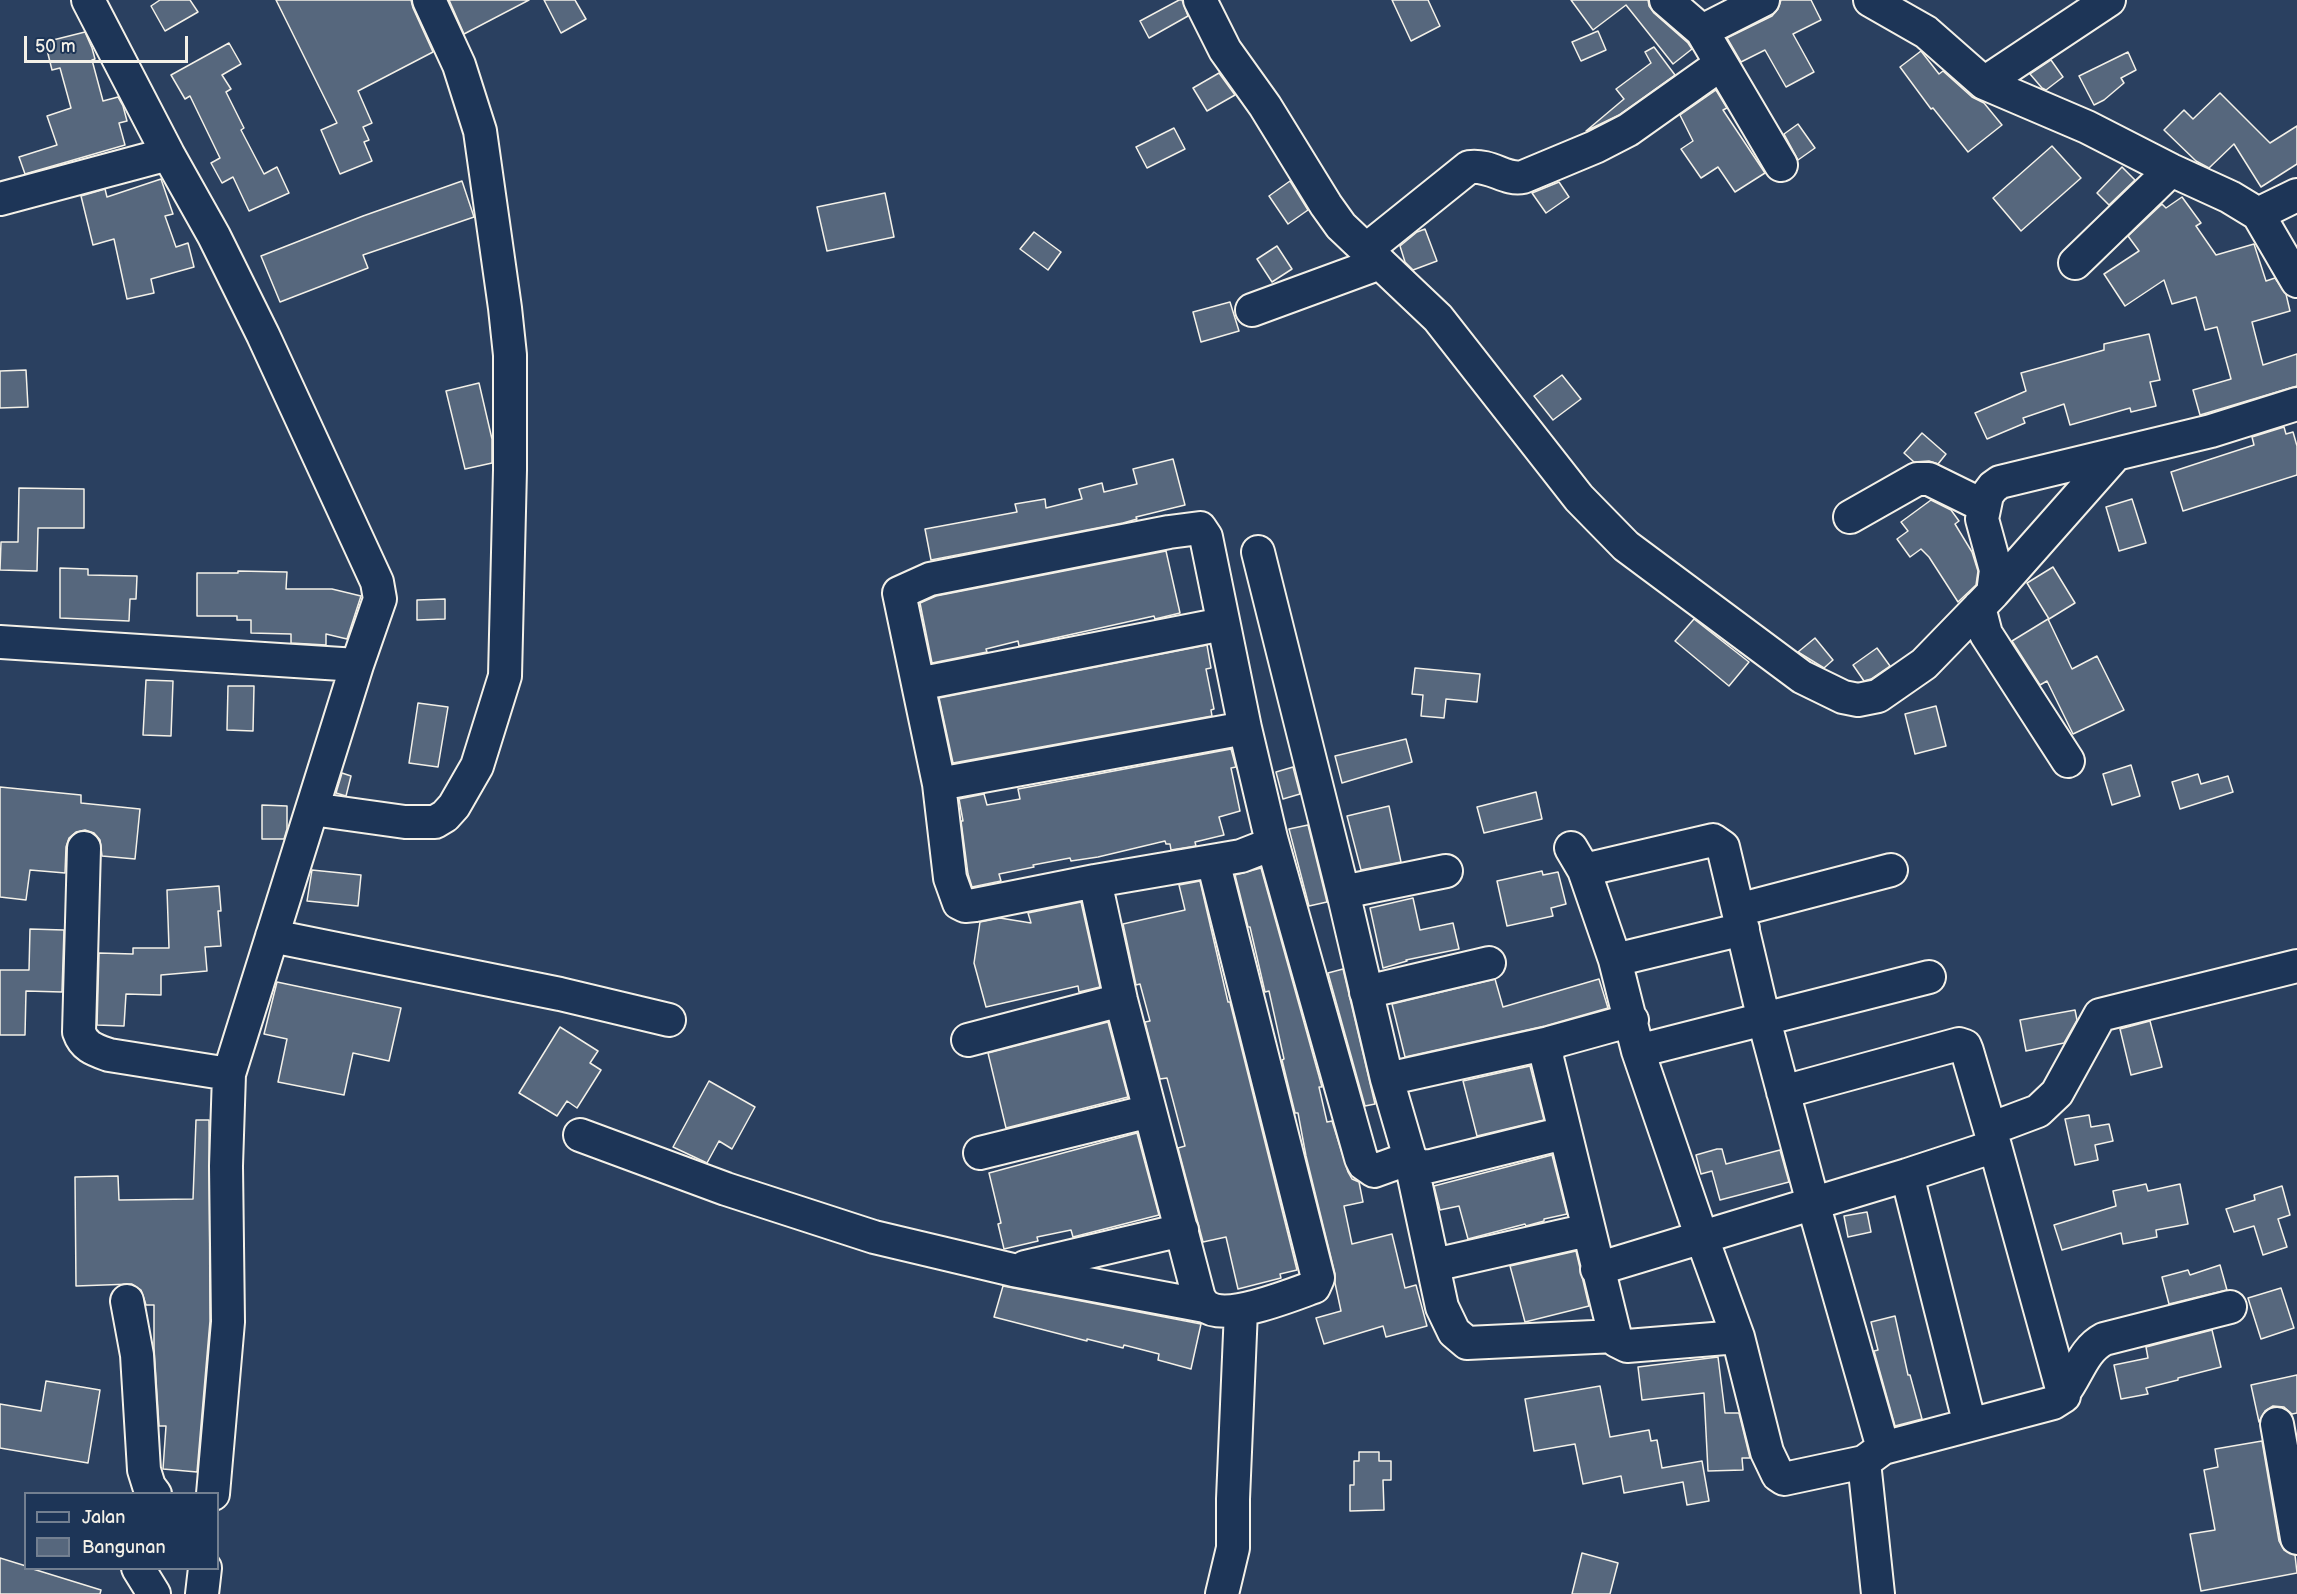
<!DOCTYPE html>
<style>
body{margin:0}
#map{position:relative;width:2297px;height:1594px;overflow:hidden;background:#2a4060;font-family:"Balsamiq Sans",sans-serif}
canvas{display:block}
.legend{position:absolute;left:24px;top:1492px;width:195px;height:78px;box-sizing:border-box;background:#1d3557;border:2px solid #738091;margin:0;padding:8px 10px;list-style:none;font-size:18px;color:#f4f1e8}
.legend li{display:flex;align-items:center;gap:12px;height:30px}
.legend b{width:30px;border:2px solid #738091}
.scale{position:absolute;left:24px;top:36px;width:164px;height:27px;box-sizing:border-box;border:3px solid #f4f1e8;border-top:0;padding-left:8px;font-size:18px;line-height:21px;white-space:nowrap;color:#f4f1e8;-webkit-text-stroke:4px #1d3557;paint-order:stroke}
</style>
<div id="map">
<canvas width="2297" height="1594"></canvas>
<ul class="legend">
<li><b style="height:8px;background:#1d3557"></b>Jalan</li>
<li><b style="height:16px;background:#56677d"></b>Bangunan</li>
</ul>
<div class="scale">50 m</div>
</div>
<script>
const g = document.querySelector('canvas').getContext('2d');
g.lineJoin = 'round';
function fill(path, color) { g.fillStyle = color; g.fill(path, 'evenodd'); }
function stroke(path, color, width, dash) { g.strokeStyle = color; g.lineWidth = width; g.lineCap = dash ? 'butt' : 'round'; g.setLineDash(dash || []); g.stroke(path); }
const building = new Path2D(`
 M160 0H190L198 12 165 31 151 6Z
 M276 0H411L413 8 433 52 358 91 372 123 363 127 369 140 364 142 372 161 340 174 321 130 337 123Z
 M449 0H529L464 34Z
 M544 0H575L586 19 561 33Z
 M1179 0H1182L1188 16 1149 38 1140 21Z
 M1392 0H1428L1440 26 1411 41Z
 M1571 0H1648L1649 6 1654 13 1688 43 1692 49 1673 64 1626 5 1593 30Z
 M1781 0H1811L1821 20 1793 34 1814 72 1786 87 1765 50 1741 62 1727 38 1772 16 1778 9Z
 M1598 31 1606 50 1581 61 1572 42Z
 M85 32 92 48 95 59 92 60 103 101 118 97 123 106 127 121 119 123 125 145 25 174 19 157 57 145 47 116 71 108 60 68 52 70 45 42Z
 M229 43 241 64 222 75 231 89 226 92 244 128 241 130 264 174 277 167 289 193 249 211 233 177 222 183 211 163 220 158 190 96 185 99 171 75Z
 M1654 47 1675 75 1619 115 1586 131 1624 99 1616 89 1651 63 1645 52Z
 M1921 51 1939 74 1943 71 1972 97 1984 103 2002 125 1968 152 1933 108 1931 109 1900 67Z
 M2128 52 2136 70 2121 78 2124 83 2104 100 2094 105 2079 76Z
 M2051 60 2063 77 2046 90 2042 88 2030 74Z
 M1219 73 1235 95 1207 111 1193 88Z
 M1716 90 1727 108 1723 110 1765 173 1735 192 1718 167 1701 178 1681 149 1693 141 1680 115Z
 M2220 93 2270 143 2297 126V164L2261 187 2234 144 2209 168 2196 161 2164 130 2184 110 2193 119Z
 M1798 124 1815 148 1798 160 1784 134Z
 M1174 128 1185 149 1147 168 1136 147Z
 M2052 146 2081 178 2021 231 1993 198Z
 M2122 167 2135 180 2109 205 2097 193Z
 M161 179 173 214 165 216 176 247 188 243 194 267 151 279 154 293 127 299 114 239 93 245 81 196 105 189 107 197Z
 M462 181 474 217 363 255 368 268 280 302 261 256 363 216Z
 M1290 181 1308 210 1288 224 1269 196Z
 M1559 182 1569 197 1546 213 1532 193Z
 M885 193 894 237 827 251 817 207Z
 M2182 197 2201 223 2196 226 2216 255 2254 244 2266 281 2275 278 2286 294 2290 311 2252 322 2263 365 2297 354V386L2200 415 2193 390 2231 379 2217 327 2205 330 2196 297 2172 304 2164 280 2125 306 2104 274 2139 251 2128 236 2162 204 2166 208Z
 M1425 229 1437 261 1413 270 1405 262 1400 246 1417 232Z
 M1034 232 1061 252 1048 270 1020 249Z
 M1277 246 1292 269 1272 282 1257 259Z
 M1230 302 1239 331 1201 342 1193 312Z
 M2149 334 2160 380 2150 382 2156 406 2131 412 2130 408 2070 425 2064 404 2023 418 2025 423 1987 439 1975 413 2026 391 2021 373 2104 350V344Z
 M26 370 28 407 0 408V371Z
 M1562 375 1581 399 1553 420 1534 396Z
 M479 383 492 439V463L465 469 446 391Z
 M2284 427 2286 434 2293 432 2297 446V475L2183 511 2171 472 2254 445 2252 437Z
 M1922 433 1946 454 1938 464 1929 461 1914 462 1904 453Z
 M1173 459 1185 505 1136 517 1137 519 1123 523 931 560 925 529 1017 512 1015 504 1045 499 1046 508 1082 499 1079 489 1102 483 1104 492 1137 484 1133 469Z
 M19 488 84 489V528H38L37 571 0 570 1 542H18Z
 M2132 499 2146 543 2119 551 2106 507Z
 M1931 500 1951 510 1959 521 1955 524 1972 552 1978 571 1976 585 1958 602 1929 557 1921 549 1910 557 1897 539 1908 531 1901 522Z
 M1166 551 1180 613 1155 619 1154 616 1019 646 1018 641 986 649 987 652 932 663 920 603 936 596Z
 M2053 567 2075 603 2049 619 2027 583Z
 M60 568 88 569V575L137 576 136 599H130L129 621 60 618Z
 M238 571 287 572 286 589H332L361 596 347 639 326 634V645L291 643V634L251 633V620H237V616H197V573H238Z
 M445 599V619L417 620V600Z
 M1694 619 1749 662 1729 686 1675 641Z
 M2048 619 2072 669 2097 656 2124 710 2073 734 2047 681 2040 685 2012 641Z
 M1815 638 1833 660 1824 668 1798 652Z
 M1207 645 1211 668 1206 669 1214 709 1211 710 1212 716 953 763 939 698Z
 M1877 648 1890 666 1871 679 1864 681 1853 665Z
 M1415 668 1480 674 1477 702 1446 699 1444 718 1421 716 1423 695 1412 694Z
 M146 680 173 681 171 736 143 735Z
 M228 686H254L253 731 227 730Z
 M418 703 448 707 438 767 409 763Z
 M1936 706 1946 746 1915 754 1905 714Z
 M1406 739 1412 762 1342 783 1335 756Z
 M1231 749 1236 767 1231 768 1240 811 1219 817 1224 835 1195 842 1196 846 1171 850 1170 844H1166L1165 841 1098 857 1071 861 1070 858 1033 865 1034 867 999 874 1001 881 972 887 968 874 961 821H963L959 799 984 794 987 805 1020 799 1018 789Z
 M2131 765 2140 796 2112 805 2103 774Z
 M1293 767 1300 794 1283 799 1276 772Z
 M342 773 351 776 346 796 336 793Z
 M2198 774 2201 784 2228 776 2233 792 2180 809 2172 782Z
 M0 787 81 795V803L140 809 135 859 102 856 100 840 94 833 85 830 76 832 69 838 66 847 65 873 30 870 26 900 0 897Z
 M1536 792 1542 819 1484 833 1477 807Z
 M262 805 287 806V829L284 839H262Z
 M1389 806 1401 862 1361 870 1347 816Z
 M1308 825 1327 902 1309 906 1289 829Z
 M1261 868 1322 1087H1319L1327 1122 1332 1121 1348 1172 1352 1179 1359 1182 1363 1202 1344 1206 1352 1244 1392 1234 1405 1288 1416 1285 1427 1326 1386 1337 1383 1326 1324 1344 1316 1318 1341 1311 1335 1283V1274L1306 1156 1298 1113H1295L1282 1060 1284 1059 1269 991 1265 992 1250 927H1248L1235 875Z
 M312 870 361 875 358 906 307 901Z
 M1542 871 1543 875 1558 872 1566 904 1551 908 1553 916 1507 926 1497 881Z
 M1200 881 1228 1002H1230L1297 1270 1280 1274 1281 1278 1238 1289 1226 1237 1203 1242 1178 1148 1185 1146 1167 1078 1160 1079 1145 1022 1150 1021 1140 984 1136 985 1123 924 1185 910 1179 885Z
 M219 886 221 911H218L221 946 205 947 207 971 161 975V995L126 994 124 1026 97 1025 99 953 133 954V948H169L167 890Z
 M1413 898 1420 930 1453 923 1459 949 1406 960 1407 961 1383 968 1370 908Z
 M1081 902 1100 987 1079 992 1078 986 986 1007 974 963 980 922 1000 918 1031 923 1028 913Z
 M30 929 64 930 62 992 26 991 25 1035H0V970H29Z
 M1343 969 1375 1104 1365 1106 1328 973Z
 M1495 979 1503 1007 1599 979 1608 1008 1545 1026 1405 1057 1392 1004Z
 M277 982 401 1008 389 1061 353 1053 344 1095 278 1082 287 1039 264 1034Z
 M2075 1010 2077 1020 2064 1043 2026 1051 2020 1020Z
 M2150 1021 2162 1067 2131 1075 2120 1029Z
 M1108 1022 1128 1097 1006 1128 988 1053Z
 M560 1027 598 1051 590 1063 601 1070 577 1108 567 1101 557 1116 519 1093Z
 M1530 1066 1544 1120 1477 1136 1463 1081Z
 M709 1081 755 1107 732 1149 719 1141 707 1163 673 1147Z
 M2089 1115 2091 1127 2109 1124 2113 1141 2095 1145 2098 1160 2075 1165 2065 1119Z
 M196 1120H209L210 1321 197 1472 163 1469 166 1426H159L154 1348V1305H146L141 1290 132 1284 76 1286 75 1177 118 1176 119 1200 193 1199Z
 M1137 1133 1159 1215 1073 1237 1071 1230 1037 1237 1038 1241 1004 1249 998 1224 1001 1223 989 1173Z
 M1717 1149H1722L1726 1164 1780 1150 1789 1182 1720 1200 1712 1171 1701 1174 1696 1155Z
 M1552 1155 1567 1214 1544 1219V1221L1526 1226 1525 1224 1468 1239 1459 1206 1440 1210 1434 1186Z
 M2146 1184 2148 1191 2180 1184 2188 1224 2156 1230 2157 1237 2123 1244 2121 1233 2062 1250 2054 1225 2116 1206 2113 1191Z
 M2282 1186 2290 1215 2278 1219 2287 1247 2263 1255 2254 1226 2234 1232 2226 1209 2255 1200 2254 1195Z
 M1867 1212 1871 1232 1848 1237 1844 1216Z
 M1576 1251 1589 1306 1525 1322 1510 1266Z
 M2220 1265 2227 1290 2169 1304 2162 1277 2188 1270 2190 1275Z
 M1003 1286 1201 1324 1191 1369 1158 1360 1159 1354 1124 1345 1123 1348 1087 1339V1341L994 1317Z
 M2281 1288 2294 1328 2261 1339 2248 1298Z
 M1895 1316 1908 1375H1910L1922 1419 1895 1426 1874 1351 1878 1350 1871 1322Z
 M2212 1330 2221 1367 2178 1378V1380L2146 1388 2148 1394 2121 1399 2114 1365 2148 1358 2146 1347Z
 M1718 1357 1725 1413H1739L1750 1458H1742L1743 1470 1708 1471 1704 1393 1642 1400 1638 1367Z
 M2297 1375V1413L2292 1414 2284 1407 2273 1406 2265 1411 2259 1422 2251 1385Z
 M46 1381 100 1390 88 1463 0 1448V1404L41 1411Z
 M1600 1386 1610 1437 1649 1430 1651 1441 1657 1440 1662 1468 1702 1461 1709 1501 1687 1505 1683 1482 1624 1493 1621 1476 1583 1484 1575 1444 1534 1451 1525 1399Z
 M2262 1441 2279 1541 2284 1550 2295 1555 2297 1573 2201 1591 2190 1534 2215 1530 2204 1470 2218 1467 2215 1449Z
 M1359 1452H1379V1461H1391V1480H1383L1384 1510 1350 1511V1485H1354V1461H1359Z
 M1582 1553 1618 1563 1610 1594H1572Z
 M0 1558 26 1566V1569H33L101 1590 100 1594H0Z`);
const minor = new Path2D(`
 M1200 0 1225 50 1265 106 1326 205 1341 226 1438 318 1579 498 1626 546 1802 677 1843 697 1858 700 1878 696 1924 664 1993 593 1996 570 1982 519 1987 495 1993 487 2000 482 2211 431 2297 404
 M1666 0 1702 31 1763 0
 M1870 0 1926 32 1984 83 2087 127 2171 170 2230 197 2258 214 2297 281
 M1702 31 1781 165
 M1984 83 2109 0
 M0 199 168 154
 M2258 214 2297 195
 M1367 249 1469 167C1491 164 1506 181 1523 177L1595 147 1628 130 1721 64
 M2075 263 2171 170
 M1252 310 1380 263
 M1850 517 1917 479H1929L1984 506
 M1258 552 1343 892 1387 1079 1410 1158 1419 1167 1431 1166 1564 1133
 M1993 593 2116 454
 M1979 607 1986 634 2068 761
 M0 642 357 665 380 599 377 582 263 335 214 236 168 154 88 0
 M918 684 1223 624
 M1245 728 1271 838 1264 847 1241 856 1095 881 975 905 965 906 959 903 950 878 939 784Z
 M939 784 899 593 930 579 1169 532 1200 528 1206 537 1245 728
 M312 809 405 822H435L445 816 454 806 477 766 505 676 510 470V355L505 308 480 131 459 65 429 0
 M1271 838 1361 1158 1364 1164 1374 1171 1410 1158 1442 1307 1454 1332 1467 1343 1615 1336
 M84 848 79 1032C84 1047 95 1050 109 1055L229 1074
 M1571 848 1584 870 1615 960 1638 1051 1702 1238 1738 1337 1767 1452 1778 1475 1784 1479 1864 1462 1878 1594
 M1584 870 1713 840 1723 847 1764 1020 1813 1203 1883 1448
 M1095 881 1121 1000 1199 1298C1201 1300 1202 1303 1204 1305 1225 1323 1291 1295 1314 1287L1318 1278 1213 861
 M1343 892 1446 871
 M1738 910 1891 870
 M272 936 560 994 669 1020
 M1615 960 1743 929
 M1366 992 1489 963
 M1632 1020 1549 1043 1547 1058 1615 1336 1617 1341 1627 1346 1738 1337
 M968 1040 1121 1000
 M1638 1051 1929 977
 M1387 1079 1549 1043
 M1783 1092 1959 1044 1965 1046 1967 1051 1995 1146
 M1990 1129 2038 1111 2057 1093 2100 1015 2297 966
 M580 1135 726 1189 874 1237 1013 1270 1205 1306
 M980 1153 1150 1111
 M1907 1175 1970 1425
 M1434 1265 1588 1230
 M1025 1267 1182 1230
 M1597 1269 1907 1175 1995 1146 2064 1396 2053 1403 1883 1448 1864 1462
 M127 1301 137 1355 144 1470 149 1486 155 1494
 M2064 1392C2078 1374 2083 1350 2104 1339L2230 1307
 M2277 1424 2297 1538
 M213 1494 228 1322 226 1166 229 1074 357 665
 M138 1568 154 1594
 M202 1594 205 1568
 M1222 1594 1233 1548V1499L1241 1310`);
fill(building, '#56677d');
stroke(building, '#f4f1e8', 1.5);
stroke(minor, '#f4f1e8', 36);
stroke(minor, '#1d3557', 32);
</script>
